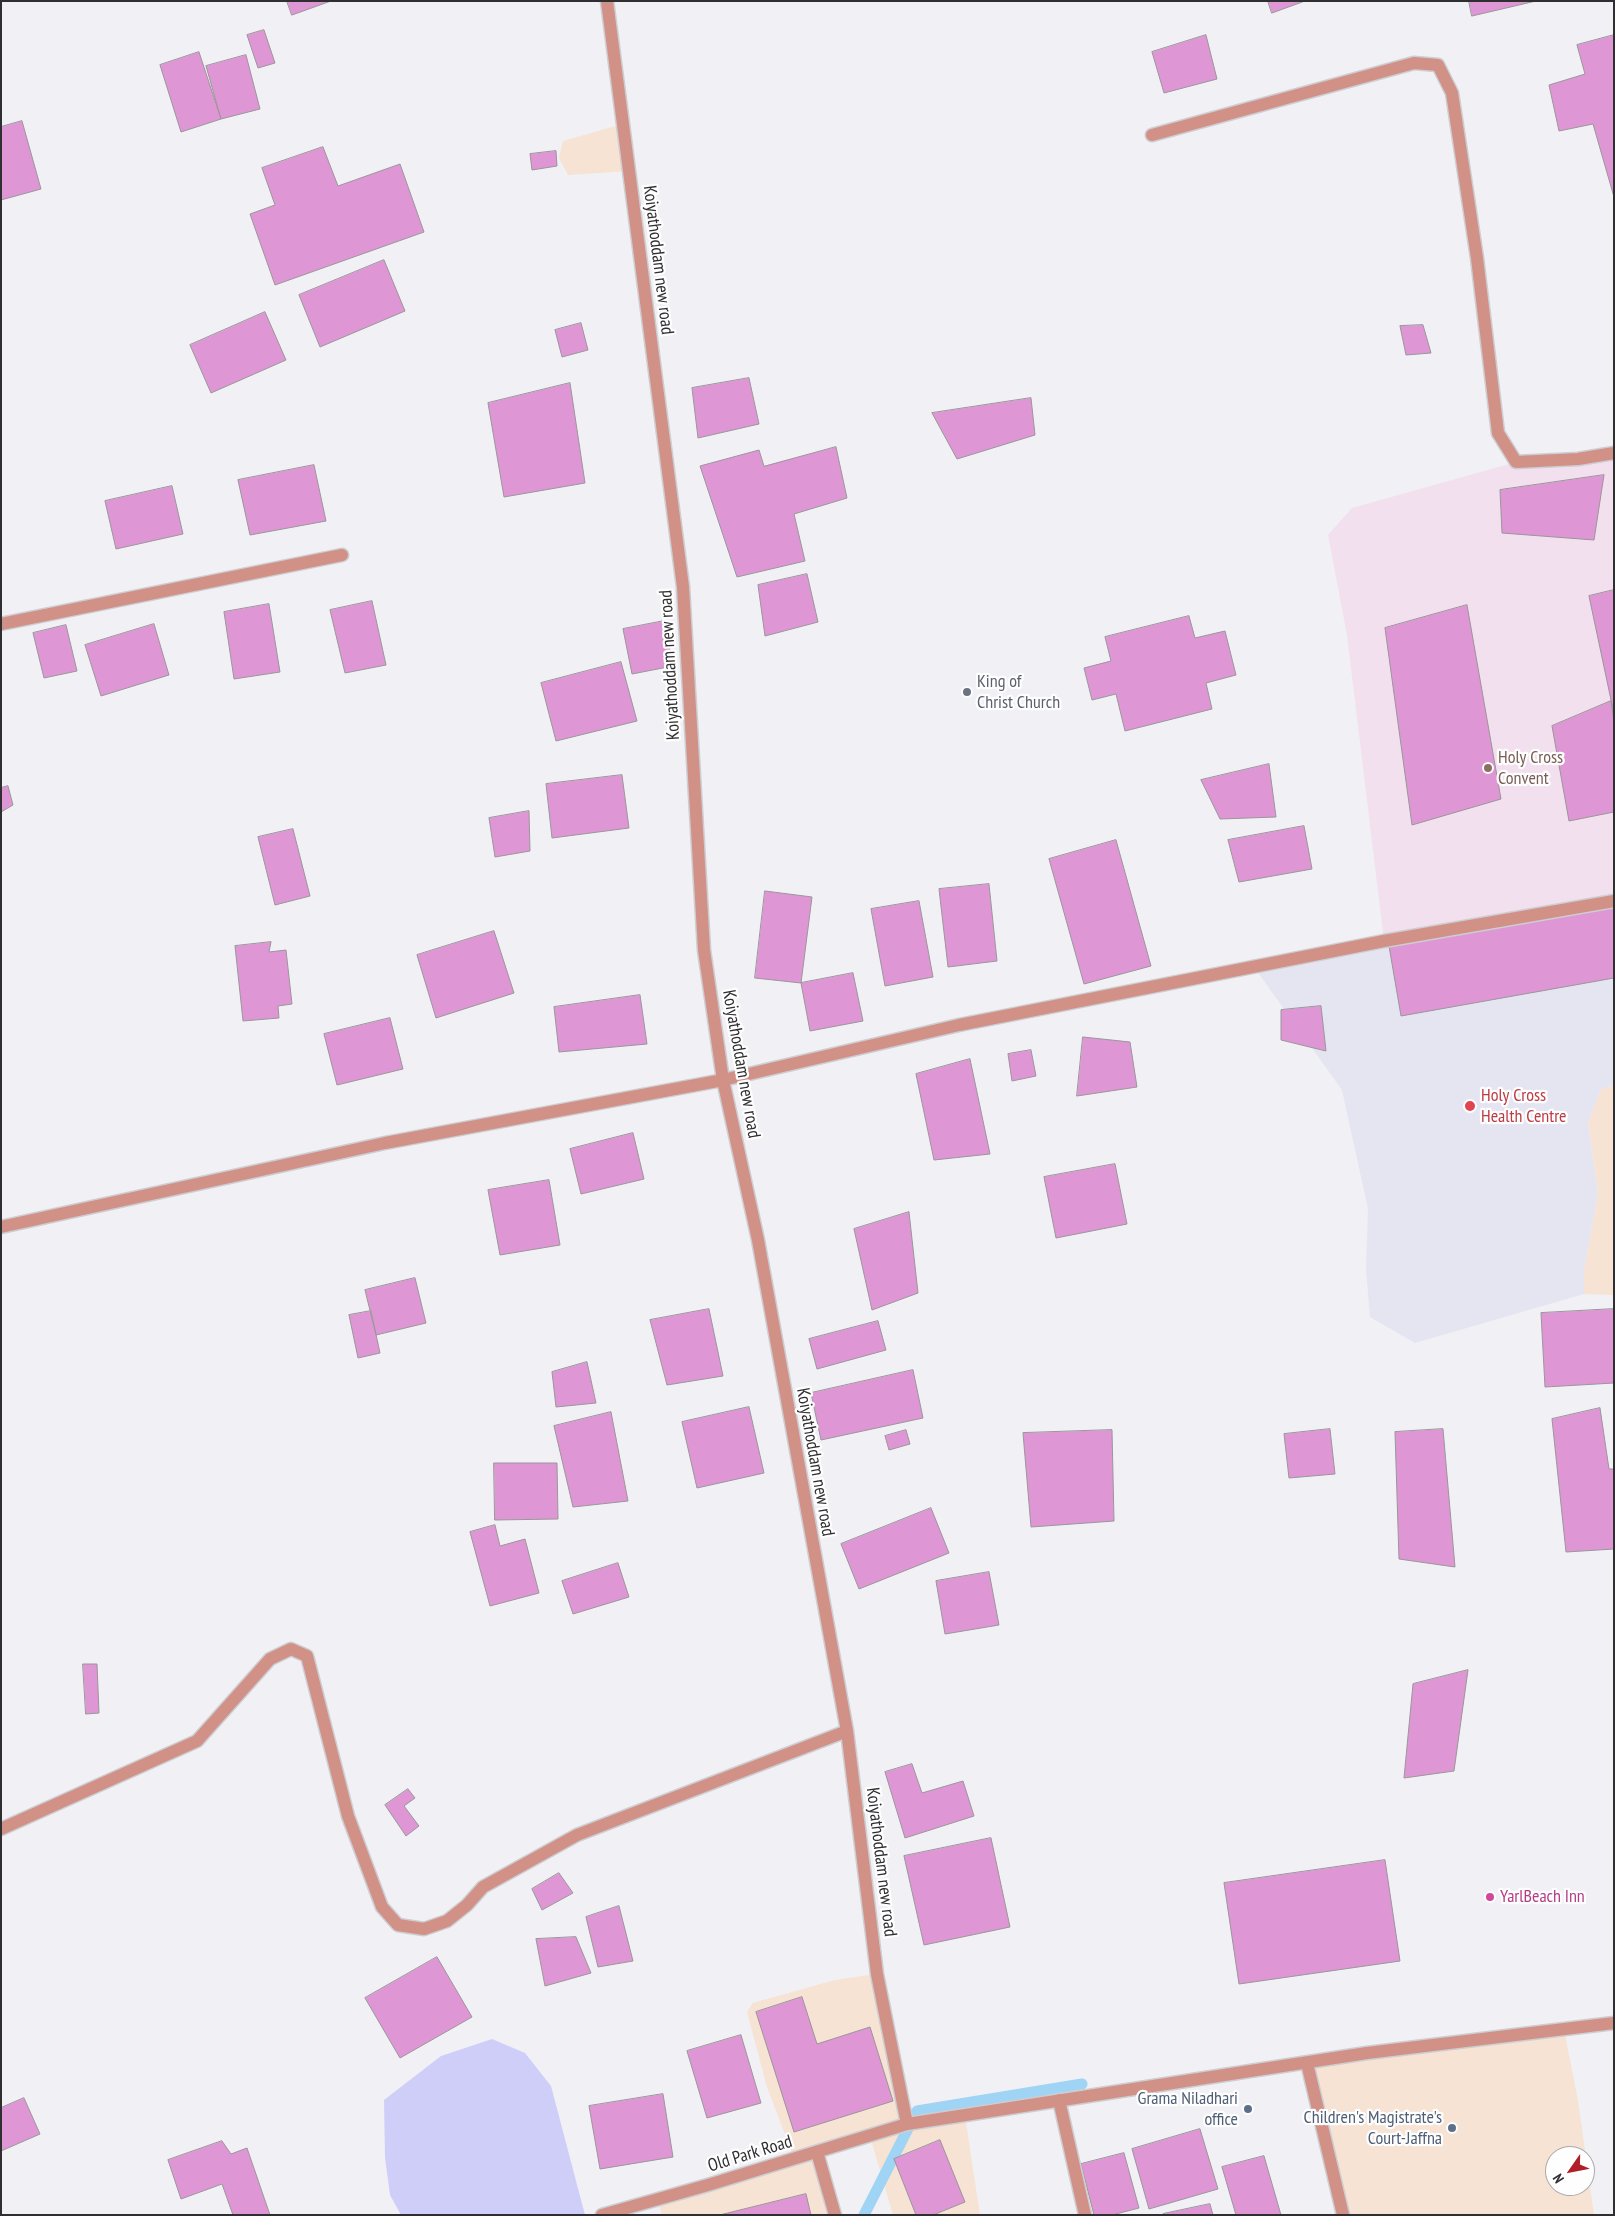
<!DOCTYPE html>
<style>
body{margin:0}
#map{position:relative;width:1615px;height:2216px;overflow:hidden;background:#f0f0f5;font-family:"PT Sans Narrow",sans-serif}
canvas{display:block}
.frame{position:absolute;inset:0;border:2px solid #2f2f31;pointer-events:none}
.north{position:absolute;left:1545px;top:2146px;width:50px;height:50px;box-sizing:border-box;background:#fefeff;border:1px solid #ababad;border-radius:50%;rotate:237deg;font-size:14px;font-weight:700;line-height:20px;text-align:center;color:#2f2f31}
.north::after{content:'';display:block;margin:auto;width:18px;height:22px;background:#b01f27;clip-path:polygon(50% 0,100% 100%,50% 72%,0 100%)}
</style>
<div id="map">
<canvas width="1615" height="2216"></canvas>
<div class="frame"></div>
<div class="north">N</div>
</div>
<script>
const g = document.querySelector('canvas').getContext('2d');
g.lineJoin = 'round';
function fill(path, color) { g.fillStyle = color; g.fill(path, 'evenodd'); }
function stroke(path, color, width, dash) { g.strokeStyle = color; g.lineWidth = width; g.lineCap = dash ? 'butt' : 'round'; g.setLineDash(dash || []); g.stroke(path); }
function write(font, color, halo, rows, align = 'center') {
  g.font = font + ' "PT Sans Narrow",sans-serif'; g.lineWidth = 4.5; g.setLineDash([]); g.textBaseline = 'middle'; g.strokeStyle = halo; g.fillStyle = color; for (const [text, x, y, turn = 0] of rows) {
    g.save(); g.translate(x, y); g.rotate((+turn || 0) * Math.PI / 180); g.textAlign = isNaN(turn) ? turn : align; if (halo) g.strokeText(text, 0, 0); g.fillText(text, 0, 0); g.restore();
  }
}
const commercial = new Path2D(`
 M623 124 629 171 568 175 559 158 563 141Z
 M1614 1085V1295L1584 1294V1270L1598 1193 1588 1123 1601 1089Z
 M877 1974 907 2123 965 2116 980 2215H893L870 2136 817 2152 835 2215H662L657 2199 794 2158 767 2087 747 2012 753 2003 835 1980Z
 M1564 2029 1578 2101 1594 2215H1343L1307 2063ZM1555 2156H1585V2186H1555Z`);
const built = new Path2D(`
 M1614 901V1085L1601 1089 1588 1123 1598 1193 1584 1270V1294L1415 1343 1370 1317 1366 1268 1368 1209 1342 1090 1254 967Z`);
const education = new Path2D(`
 M1614 453V901L1384 941 1347 635 1328 535 1352 508 1516 462Z`);
const green = new Path2D(`
 M492 2039 525 2053 551 2086 585 2215H401L390 2195 385 2158 384 2100 441 2056Z`);
const stream = new Path2D(`
 M864 2215 917 2111 1082 2084`);
const building = new Path2D(`
 M287 1H331L292 15Z
 M1268 1H1305L1272 13Z
 M1469 1H1536L1472 16Z
 M264 30 275 63 258 68 247 35Z
 M1206 35 1217 79 1164 93 1152 52Z
 M1614 35V197L1593 124 1559 131 1549 85 1585 74 1577 45Z
 M199 52 221 119 181 132 160 65Z
 M246 55 260 109 221 119 206 66Z
 M22 121 41 189 1 200V127Z
 M323 147 338 186 400 164 424 232 275 285 250 214 275 205 262 168Z
 M556 151 557 166 532 170 530 154Z
 M384 260 405 311 320 347 299 295Z
 M265 312 286 360 211 393 190 345Z
 M581 323 588 350 562 357 555 330Z
 M1423 325 1431 353 1406 355 1400 326Z
 M749 378 759 424 698 438 692 388Z
 M570 383 585 483 504 497 488 403Z
 M1031 398 1035 435 957 459 932 413Z
 M836 447 847 498 794 514 805 561 737 577 700 466 759 450 764 466Z
 M314 465 326 521 250 535 238 480Z
 M1604 475 1594 540 1502 533 1500 490Z
 M172 486 183 534 116 549 105 501Z
 M807 574 818 622 765 636 758 585Z
 M1614 590V714L1589 596Z
 M372 601 386 665 345 673 330 610Z
 M269 604 280 672 234 679 224 612Z
 M1467 605 1501 799 1412 825 1385 628Z
 M1189 616 1195 638 1225 631 1236 675 1206 683 1212 709 1125 731 1116 694 1092 700 1084 668 1111 661 1105 637Z
 M664 621 673 666 632 674 623 629Z
 M154 624 169 675 101 696 85 645Z
 M66 625 77 671 44 678 33 633Z
 M621 662 637 721 556 741 541 683Z
 M1611 701 1614 721V812L1569 821 1552 726Z
 M1269 764 1276 817 1220 819 1201 780Z
 M622 775 629 828 552 838 546 784Z
 M8 786 13 805 1 812V788Z
 M529 811 530 851 495 857 489 818Z
 M1304 826 1312 869 1239 882 1228 840Z
 M293 829 310 896 275 905 258 837Z
 M1116 840 1151 966 1084 984 1049 859Z
 M989 884 997 961 948 967 939 889Z
 M765 891 812 897 801 983 755 978Z
 M919 901 933 977 885 986 871 909Z
 M1614 905V978L1401 1016 1389 946Z
 M494 931 514 993 436 1018 417 955Z
 M271 942 269 952 286 950 292 1004 278 1006 279 1018 243 1021 235 946Z
 M853 973 863 1021 810 1031 801 983Z
 M640 995 647 1044 559 1052 554 1007Z
 M1321 1006 1326 1051 1281 1040V1010Z
 M390 1018 403 1069 337 1085 324 1034Z
 M1083 1037 1130 1042 1137 1087 1077 1096Z
 M1031 1050 1036 1076 1012 1081 1008 1054Z
 M970 1059 990 1154 934 1160 916 1074Z
 M633 1133 644 1179 581 1194 570 1149Z
 M1115 1164 1127 1224 1056 1238 1044 1177Z
 M549 1180 560 1245 500 1255 488 1190Z
 M909 1212 918 1293 872 1310 854 1229Z
 M415 1278 426 1323 376 1335 365 1290Z
 M709 1309 723 1376 667 1385 650 1320Z
 M1614 1309V1383L1545 1387 1541 1313Z
 M371 1311 380 1353 358 1358 349 1315Z
 M878 1321 886 1350 817 1369 809 1339Z
 M587 1362 596 1403 556 1407 552 1372Z
 M913 1370 923 1418 821 1440 811 1393Z
 M749 1407 764 1473 697 1488 682 1422Z
 M1600 1408 1609 1469H1614V1549L1566 1552 1552 1419Z
 M611 1412 628 1501 573 1507 554 1426Z
 M1330 1429 1335 1474 1289 1478 1284 1434Z
 M1443 1429 1455 1567 1399 1559 1395 1432Z
 M906 1430 910 1444 889 1450 885 1436Z
 M1112 1430 1114 1521 1031 1527 1023 1433Z
 M494 1463H557L558 1519 495 1520Z
 M931 1508 949 1553 859 1589 841 1544Z
 M495 1525 500 1546 525 1539 539 1593 490 1606 470 1532Z
 M618 1563 629 1597 573 1614 562 1581Z
 M989 1572 999 1625 945 1634 936 1581Z
 M83 1664H97L99 1713 86 1714Z
 M1468 1670 1454 1771 1404 1778 1413 1684Z
 M912 1764 922 1793 963 1781 974 1816 905 1838 885 1772Z
 M408 1789 415 1798 404 1806 419 1826 406 1836 385 1805Z
 M991 1838 1010 1927 924 1945 904 1856Z
 M1385 1860 1400 1961 1239 1984 1224 1883Z
 M559 1873 573 1893 542 1910 532 1889Z
 M619 1906 633 1961 598 1967 586 1917Z
 M576 1937 591 1973 545 1986 536 1939Z
 M437 1957 472 2017 400 2058 365 1998Z
 M802 1997 817 2044 870 2027 893 2101 794 2132 756 2012Z
 M741 2035 761 2103 707 2118 687 2051Z
 M663 2094 673 2157 600 2169 589 2106Z
 M24 2098 40 2134 1 2151V2108Z
 M1200 2129 1218 2189 1149 2209 1132 2149Z
 M940 2140 965 2202 933 2215H916L894 2159Z
 M222 2141 231 2154 247 2148 270 2215H233L222 2184 181 2199 168 2160Z
 M1124 2153 1139 2208 1112 2215H1094L1081 2164Z
 M1264 2156 1281 2215H1236L1222 2167Z
 M806 2194 811 2215H720Z
 M1210 2204 1213 2215H1163V2214Z`);
const minor = new Path2D(`
 M607 1 683 587 704 950 723 1080 758 1240 847 1731 877 1974 907 2124
 M1152 135 1414 63 1438 65 1452 93 1477 258 1498 433 1516 462 1578 459 1614 453
 M1 624 342 555
 M1 1227 385 1143 723 1080 959 1025 1384 941 1614 901
 M1 1829 197 1741 270 1659 291 1649 307 1656 348 1816 382 1907 398 1925 424 1929 447 1921 467 1905 483 1887 577 1835 847 1731
 M1307 2063 1343 2215
 M1059 2100 1085 2215
 M817 2152 835 2215
 M602 2215 708 2185 907 2124 1367 2053 1614 2023`);
const markers = [
 [967,692,5,"#6b7280"],
 [1488,768,5,"#8d6e63"],
 [1470,1106,6,"#e0444e"],
 [1490,1897,5,"#d1479c"],
 [1248,2109,5,"#5c6f8a"],
 [1452,2128,5,"#5c6f8a"]
];
const streetNames = [
 ["Koiyathoddam new road",658,260,83],
 ["Koiyathoddam new road",670,665,-93],
 ["Koiyathoddam new road",741,1064,80],
 ["Koiyathoddam new road",815,1462,80],
 ["Koiyathoddam new road",881,1862,83],
 ["Old Park Road",750,2154,-17]
];
const worshipNames = [
 ["King of",977,682],
 ["Christ Church",977,703]
];
const educationNames = [
 ["Holy Cross",1498,758],
 ["Convent",1498,779]
];
const healthNames = [
 ["Holy Cross",1481,1096],
 ["Health Centre",1481,1117]
];
const hotelNames = [
 ["YarlBeach Inn",1500,1897]
];
const serviceNames = [
 ["Grama Niladhari",1238,2099],
 ["office",1238,2120],
 ["Children's Magistrate's",1442,2118],
 ["Court-Jaffna",1442,2139]
];
fill(commercial, '#f6e3d3');
fill(built, '#e5e5f2');
fill(education, '#f3e0ef');
fill(green, '#cfcef8');
stroke(stream, '#9fd4f4', 11);
fill(building, '#de96d5');
stroke(building, '#9a9699', 1);
stroke(minor, '#cdcdd2', 15);
stroke(minor, '#d19186', 12);
for (const [x, y, r, color] of markers) { const dot = new Path2D(); dot.arc(x, y, r, 0, 2 * Math.PI); g.fillStyle = color; g.fill(dot); stroke(dot, '#fefeff', 2); }
write('18px', '#2f2f31', '#fefeff', streetNames);
write('18px', '#5b616d', '#fefeff', worshipNames, 'left');
write('18px', '#785e54', '#fefeff', educationNames, 'left');
write('18px', '#be3a42', '#fefeff', healthNames, 'left');
write('18px', '#b23c85', '#fefeff', hotelNames, 'left');
write('18px', '#4e5e75', '#fefeff', serviceNames, 'right');
</script>
